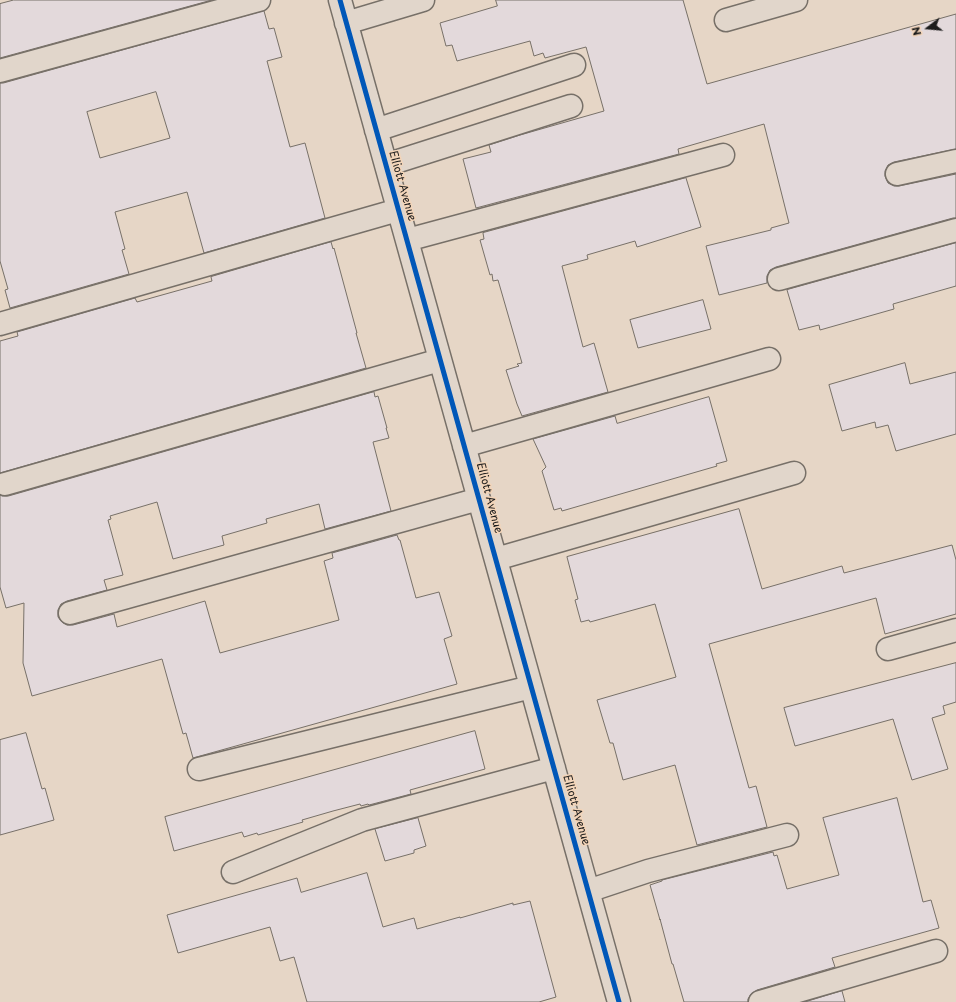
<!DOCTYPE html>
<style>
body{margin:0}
#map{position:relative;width:956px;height:1002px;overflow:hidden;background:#e6d6c6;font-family:"Playpen Sans",sans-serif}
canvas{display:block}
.north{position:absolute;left:908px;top:8px;width:40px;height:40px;-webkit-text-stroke:3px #f3d5b9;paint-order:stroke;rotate:254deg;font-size:11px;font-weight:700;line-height:16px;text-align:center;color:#1c1c1c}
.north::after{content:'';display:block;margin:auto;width:14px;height:18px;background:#1c1c1c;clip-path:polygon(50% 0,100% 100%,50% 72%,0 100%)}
</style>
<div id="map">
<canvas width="956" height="1002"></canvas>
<div class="north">N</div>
</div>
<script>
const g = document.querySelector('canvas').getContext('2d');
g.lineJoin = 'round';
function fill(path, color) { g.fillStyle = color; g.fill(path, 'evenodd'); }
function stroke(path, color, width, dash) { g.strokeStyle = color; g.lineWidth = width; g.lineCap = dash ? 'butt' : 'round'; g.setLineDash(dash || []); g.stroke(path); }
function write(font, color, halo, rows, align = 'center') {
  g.font = font + ' "Playpen Sans",sans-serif'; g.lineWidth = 3; g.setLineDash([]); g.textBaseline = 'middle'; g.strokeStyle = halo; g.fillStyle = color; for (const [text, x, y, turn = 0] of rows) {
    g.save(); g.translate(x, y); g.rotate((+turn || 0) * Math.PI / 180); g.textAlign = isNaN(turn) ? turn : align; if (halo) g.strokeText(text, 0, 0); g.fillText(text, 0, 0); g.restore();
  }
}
const building = new Path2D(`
 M14 0H212L0 58V4Z
 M496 0H683L707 84 956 14V149L894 162 888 165 885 171V176L888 183 894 186H899L956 174V218H953L776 267 770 270 767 276V283L719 295 706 246 771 230V228L789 223 764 124 678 149 679 154 476 208 463 159 491 152 489 145 520 135 604 111 586 47 545 58 543 53 534 56 530 41 457 61 452 45 446 46 440 23 497 6Z
 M264 11 269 29 274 28 282 57 267 61 290 147 305 143 325 218 204 253 187 192 115 212 125 249 122 250 129 274 10 308 5 290 8 289 0 261V83H3ZM156 92 170 138 100 158 87 112Z
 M686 178 701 227 637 247 635 241 587 255 588 259 562 266 583 347 594 343 608 392 522 416 517 404 506 370 519 366 517 364 522 363 498 280 493 281 492 274 490 275 480 240 484 239 483 233Z
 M331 242 333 249 334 248 357 333H356L366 368 0 473V341L18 336 17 332 135 298 137 302 212 281 211 277Z
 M956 243V286L893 304 894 309 820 330 819 325 799 330 787 290Z
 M703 300 711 329 638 348 630 320Z
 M905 363 910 384 956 372V434L896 451 888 425 876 428 875 422 842 431 829 385Z
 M374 392 375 397 378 396 387 428H386L389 438 373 442 391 511 325 529 319 504 266 519 267 523 222 536 224 545 173 559 157 502 110 516 111 519 108 520 123 575 104 580 107 590 67 601 61 604 58 610V617L62 622 67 625H73L114 614 117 627 205 601 220 653 339 620 324 561 333 558 332 553 397 535 399 540H400L416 598 439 592 452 636 444 639 457 684 193 758 186 733 183 734 162 659 32 696 23 663 24 603 6 608 0 587V495L2 496H8Z
 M709 397 727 461 716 464 717 466 562 511 561 508 554 510 542 471 546 467 533 439 615 416 617 423Z
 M739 509 762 589 842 566 844 573 952 545 956 560V614L885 634 876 598 709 644 749 788 756 786 767 827 697 845 675 765 623 780 613 743H610L597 700 676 677 655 604 590 622 589 620 581 622 575 600 578 599 567 557Z
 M956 663V702L943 706 945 714 932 718 948 769 912 780 893 719 795 746 784 708Z
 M475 731 485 769 410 790 411 794 369 805 368 804 361 806 360 804 333 811 302 820 303 822 258 835 257 833 244 837 242 832 174 851 165 817Z
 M26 733 42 789 45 788 54 820 0 835V740Z
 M897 798 923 902 931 900 939 928 832 958 835 967 757 990 751 994 748 999V1002H684L673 964H672L660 919V920L650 885 662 881V880L773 852 774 856 777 855 787 889 839 875 823 818Z
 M418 818 426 846 414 850V853L385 861 375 829Z
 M367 873 383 927 414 918 417 929 460 917V918L513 903V905L530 901 556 997 539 1002H307L294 957 280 961 270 927 178 953 167 915 297 878 301 892Z
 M842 991 845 1002H805Z`);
const minor = new Path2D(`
 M340 0 619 1002
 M726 20 796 0
 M346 23 423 0
 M0 71 259 0
 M376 130 574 65
 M386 165 571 106
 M897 174 956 161
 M407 240 723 155
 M779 279 956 230
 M0 324 398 210
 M464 446 769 359
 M5 484 440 360
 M496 559 794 473
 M70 613 479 499
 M888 649 956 630
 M199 769 531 687
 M233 872 362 820 554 768
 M588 891 648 871 787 835
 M760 1002 936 951`);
const cycleway = new Path2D(`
 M340 0 619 1002`);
const streetNames = [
 ["Elliott Avenue",402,186,74],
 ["Elliott Avenue",489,498,75],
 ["Elliott Avenue",576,810,74]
];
fill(building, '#e3d9db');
stroke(building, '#777068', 1);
stroke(minor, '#777068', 25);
stroke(minor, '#e1d6cb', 22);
stroke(cycleway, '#0057b8', 5);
write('11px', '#1c1c1c', '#f3d5b9', streetNames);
</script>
